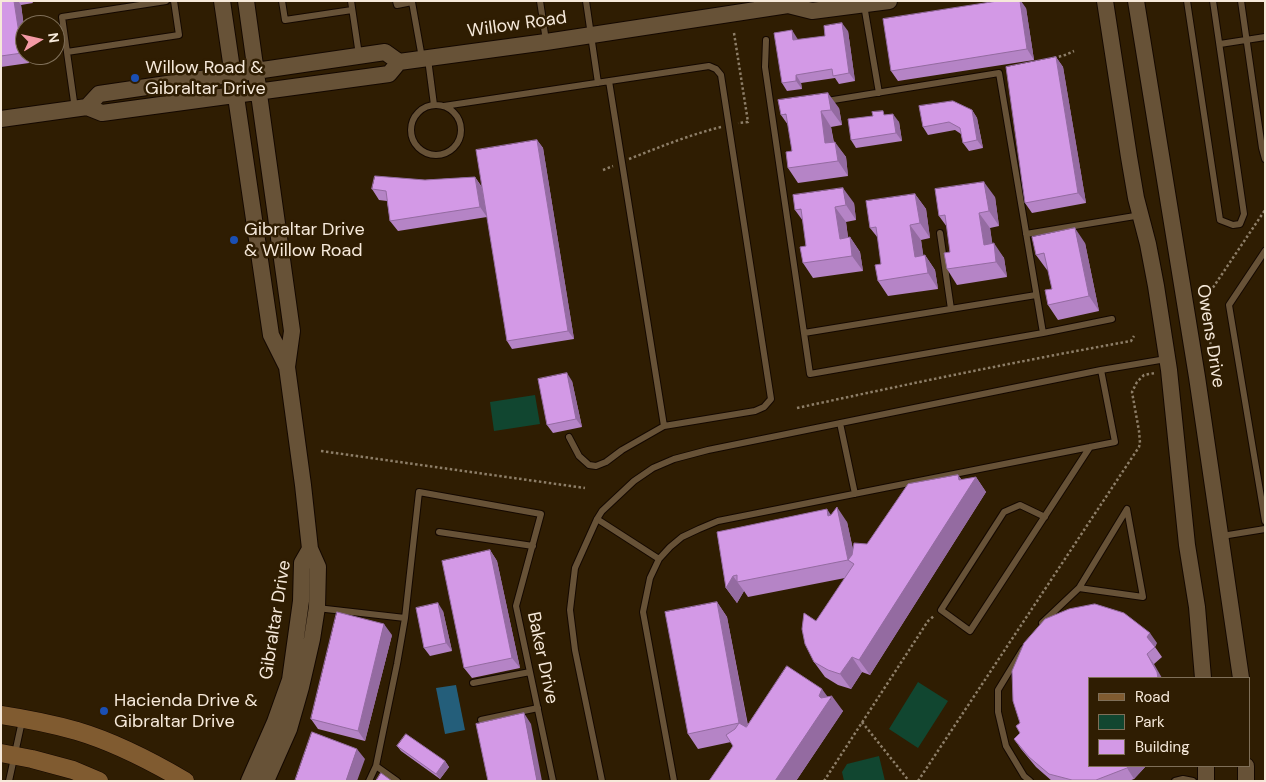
<!DOCTYPE html>
<style>
body{margin:0}
#map{position:relative;width:1266px;height:782px;overflow:hidden;background:#2f1d02;font-family:"DM Sans",sans-serif}
canvas{display:block}
.frame{position:absolute;inset:0;border:2px solid #f6e9da;pointer-events:none}
.legend{position:absolute;left:1088px;top:677px;width:162px;height:90px;box-sizing:border-box;background:#2f1d02;border:1px solid #7f6f58;margin:0;padding:6px 9px;list-style:none;font-size:15px;color:#f6e9da}
.legend li{display:flex;align-items:center;gap:10px;height:25px}
.legend b{width:25px;border:1px solid #7f6f58}
.north{position:absolute;left:15px;top:15px;width:50px;height:50px;box-sizing:border-box;background:#2f1d02;border:1px solid #7f6f58;border-radius:50%;rotate:81deg;font-size:14px;font-weight:700;line-height:20px;text-align:center;color:#f6e9da}
.north::after{content:'';display:block;margin:auto;width:18px;height:22px;background:#f49aa5;clip-path:polygon(50% 0,100% 100%,50% 72%,0 100%)}
</style>
<div id="map">
<canvas width="1266" height="782"></canvas>
<div class="frame"></div>
<ul class="legend">
<li><b style="height:6px;background:#805b30"></b>Road</li>
<li><b style="height:14px;background:#114630"></b>Park</li>
<li><b style="height:14px;background:#d399e6"></b>Building</li>
</ul>
<div class="north">N</div>
</div>
<script>
const g = document.querySelector('canvas').getContext('2d');
g.lineJoin = 'round';
function fill(path, color) { g.fillStyle = color; g.fill(path, 'evenodd'); }
function stroke(path, color, width, dash) { g.strokeStyle = color; g.lineWidth = width; g.lineCap = dash ? 'butt' : 'round'; g.setLineDash(dash || []); g.stroke(path); }
function write(font, color, halo, rows, align = 'center') {
  g.font = font + ' "DM Sans",sans-serif'; g.lineWidth = 5; g.setLineDash([]); g.textBaseline = 'middle'; g.strokeStyle = halo; g.fillStyle = color; for (const [text, x, y, turn = 0] of rows) {
    g.save(); g.translate(x, y); g.rotate((+turn || 0) * Math.PI / 180); g.textAlign = isNaN(turn) ? turn : align; if (halo) g.strokeText(text, 0, 0); g.fillText(text, 0, 0); g.restore();
  }
}
const green = new Path2D(`
 M535 395 540 424 494 431 490 402Z
 M918 682 948 701 918 748 889 729Z
 M879 756 885 781H844L842 772 847 764Z`);
const water = new Path2D(`
 M456 685 465 730 445 734 436 688Z`);
const path = new Path2D(`
 M734 33 748 122 738 123
 M1054 58 1065 55 1074 51
 M629 159C660 147 689 135 721 127
 M603 170 613 166
 M1210 375 1215 374 1204 301 1265 210
 M797 408C908 384 1019 361 1131 341L1134 336
 M321 451 585 488
 M862 722 909 781
 M824 781 928 621 934 616
 M918 781 1139 447 1140 443 1139 431 1132 392 1137 382 1144 375 1155 373`);
const service = new Path2D(`
 M282 1 285 20 352 10
 M351 1 359 55
 M396 1 397 5 412 2 422 58
 M540 1 546 41
 M586 1 598 83
 M1187 1 1220 220 1233 225 1240 224 1244 214 1213 1
 M1241 1 1262 148 1265 159
 M864 5 879 93
 M766 40 765 67 810 374 1043 333 1112 319
 M1220 44 1265 37
 M67 52 179 35 174 1
 M428 59 434 105
 M609 81 664 426
 M827 101 999 73 1043 333
 M411 130a25 25 0 1 1 50 0a25 25 0 1 1-50 0Z
 M444 106 709 66 716 69 721 75 771 399 764 407 755 411 664 426 622 450 606 462 596 466 589 465 579 456 569 437
 M75 109 62 17 166 1
 M940 233 951 309
 M1026 234 1141 215
 M1265 251 1229 305 1265 521
 M804 333 1036 295
 M840 423 855 494
 M1127 509 1143 597 1079 588Z
 M1045 517 1020 505 1004 512 941 610 970 631 1090 447
 M597 519 659 559
 M439 532 533 546
 M1222 536 1265 529
 M317 608 405 618
 M1042 623 1079 588
 M1023 649 998 690V712L1006 746 1024 776 1030 781
 M473 683 530 672
 M481 720 538 708
 M9 781 22 721
 M369 781 376 766
 M397 781 376 766 397 664 405 618 419 492 541 514 516 606 553 781
 M602 781 575 650 570 610 575 568 597 519 602 511 634 481 653 468 674 459 708 450 1101 370 1166 359
 M674 781 643 612 650 578 659 559 670 547 682 537 699 529 718 521 1115 442 1101 370
 M1175 781 1183 779 1193 781`);
const tertiary = new Path2D(`
 M222 1 271 335 287 367
 M246 1 292 331 287 367 303 485 310 549 318 567 317 607 312 639 301 687 289 729 266 781
 M1105 1 1129 157 1136 198 1148 244 1156 286 1169 370 1187 545 1197 607 1203 678
 M1136 1 1197 377 1241 678
 M87 107 99 94 385 52 399 62
 M1 119 87 107 102 113 389 74 399 62 546 42 788 5 812 11 889 1
 M1206 766V781
 M1246 766V781
 M249 781 275 722 290 680 301 601 302 563 310 549`);
const secondary = new Path2D(`
 M1 715C27 719 52 724 77 731 114 742 151 761 185 781
 M1 753 32 759 73 770 99 781`);
const wall = new Path2D(`
 M1 1H32L33 3 21 5 29 63 1 67Z
 M1026 8 1034 60 898 81 891 71Z
 M848 31 855 81 839 84 835 78 801 83 802 89 787 91 782 83 797 38 798 40 825 36Z
 M1056 57 1063 67 1086 203 1032 213 1025 203Z
 M839 108 842 125 831 127 834 142 846 157 848 176 798 183 788 168 792 151 788 125 781 115Z
 M972 110 977 118 983 148 969 151 963 143 961 134 955 130 928 135 923 127Z
 M886 115 899 122 902 141 856 148 851 140Z
 M537 140 543 148 574 339 512 349 507 341 487 217 398 231 390 221 387 201 379 200 372 189 425 180 475 177 482 187Z
 M915 194 926 209 930 238 921 240 923 255H925L935 270 938 289 888 296 878 281 881 264 878 238 870 228Z
 M995 197 999 226 990 228 992 243 1004 258 1007 277 957 285 947 269 950 252 947 227 939 216Z
 M854 203 856 220 846 222 848 237H850L860 252 863 271 813 278 803 263 806 246 803 221 795 210Z
 M1085 243 1099 311 1058 320 1048 305 1052 289 1048 269 1047 270 1036 255Z
 M572 381 582 427 553 433 547 425Z
 M958 475 962 480 976 477 986 492 870 675 862 672 851 689 838 685 825 677 814 662 816 621 845 578 748 597 744 591 737 603 726 588 717 532 831 515 847 522 853 550 867 544Z
 M490 550 497 561 520 668 472 678 464 668Z
 M717 602 727 617 748 725 827 697 843 711 796 781H709L733 746 731 742 698 749 688 734Z
 M443 611 452 651 430 656 424 648Z
 M392 635 365 741 318 729 311 719Z
 M1157 643 1155 647 1162 657 1154 664 1146 766 1134 779 1129 781H1052L1036 767 1021 749 1014 739Z
 M397 746 445 761 449 767 440 779 401 751Z`);
const shadedWall = new Path2D(`
 M14 1H18L21 5 25 36V55H28L29 63 22 53Z
 M1020 1H1021L1026 8 1034 60 1027 49Z
 M842 23 848 31 855 81 849 73Z
 M792 30 797 38 799 48 793 40Z
 M1056 57 1063 67 1086 203 1078 193Z
 M796 75 801 83 802 89 796 81Z
 M828 93 839 108 842 125 831 110Z
 M972 110 977 118 983 148 977 140Z
 M821 111 831 127 836 158 825 143Z
 M893 114 899 122 902 141 896 133Z
 M537 140 543 148 574 339 568 331Z
 M835 142 846 157 848 176 838 161Z
 M475 177 482 188 487 217 480 207Z
 M984 182 995 197 999 226 989 211Z
 M843 188 854 203 856 220 846 205Z
 M915 194 926 209 930 238 920 223Z
 M835 207 846 222 850 254 840 239Z
 M979 213 990 228 995 260 984 245Z
 M910 225 921 240 926 272 915 257Z
 M1075 228 1085 243 1099 311 1089 296Z
 M850 237 860 252 863 271 852 256Z
 M994 243 1004 258 1007 277 996 262Z
 M925 255 935 270 938 289 928 273Z
 M567 373 572 381 582 427 576 419Z
 M958 475 968 489 976 477 986 492 870 675 859 660 959 480Z
 M837 507 847 522 857 567 854 564 848 560Z
 M827 509 837 524 828 516Z
 M490 550 497 561 520 668 512 658Z
 M733 576 744 591 737 603 726 588Z
 M717 602 727 617 750 738 739 723Z
 M438 603 443 611 452 651 446 643Z
 M384 624 392 635 365 741 358 731Z
 M1150 633 1157 643 1154 647 1147 637Z
 M1147 654 1154 664 1162 678H1158Z
 M852 657 862 672 851 689 840 674Z
 M822 689 830 700 832 696 843 711 796 781H775Z
 M524 713 531 724 542 781H537Z
 M357 749 365 759 357 781H346Z
 M445 761 449 767 440 779 436 774Z
 M1129 766H1146L1134 779 1127 768Z`);
const building = new Path2D(`
 M1 1H14L22 53 1 56Z
 M998 1H1020L1027 49 891 71 883 19Z
 M842 23 849 73 833 76 832 69 796 75V81L782 83 774 33 792 30 793 40 825 36 824 26Z
 M1056 57 1078 193 1025 203 1006 67Z
 M828 93 831 110 821 111 825 143 835 142 838 161 788 168 786 152 792 151 786 114 781 115 778 100Z
 M953 101 972 110 977 140 963 143 960 128 949 122 923 127 919 106Z
 M883 111 884 115 893 114 896 133 851 140 848 119 873 116 872 112Z
 M537 140 568 331 507 341 476 150Z
 M375 176 425 180 475 177 480 207 390 221 386 191 372 189Z
 M984 182 989 211 979 213 984 245 994 243 996 262 947 269 944 253 950 252 945 215 939 216 935 189Z
 M843 188 846 205 835 207 840 239 850 237 852 256 803 263 800 247 806 246 801 209 795 210 793 195Z
 M915 194 920 223 910 225 915 257 925 255 928 273 878 281 875 265 881 264 876 227 870 228 866 201Z
 M1075 228 1089 296 1048 305 1045 290 1052 289 1044 253 1036 255 1032 237Z
 M567 373 576 419 547 425 538 379Z
 M958 475 959 480 976 477 859 660 852 657 840 674 828 670 814 662 805 644 802 629 804 613 816 621 854 564 848 560 737 582V575L733 576 726 588 717 532 827 509 828 516 831 515 837 507 848 560 852 555 854 543 867 544 908 484Z
 M490 550 512 658 464 668 442 561Z
 M717 602 739 723 688 734 665 612Z
 M438 603 446 643 424 648 416 608Z
 M1095 604 1124 613 1150 633 1147 637 1155 647 1147 654 1157 672 1158 678H1090V766H1129L1127 768 1096 780H1072L1049 774 1029 757 1014 739 1020 733 1016 726 1020 723 1013 701 1012 671 1024 643 1045 619 1069 609Z
 M337 612 384 624 358 731 311 719Z
 M787 666 822 689 819 696 821 698 832 696 775 781H709L733 746 726 735 735 729 739 723 746 727Z
 M524 713 537 781H488L476 724Z
 M312 732 357 749 346 781H295Z
 M406 734 445 761 436 774 397 746Z
 M381 773 392 781H376Z`);
const markers = [
 [135,78,5,"#1a4fb4"],
 [234,240,5,"#1a4fb4"],
 [104,711,5,"#1a4fb4"]
];
const streetNames = [
 ["Willow Road",517,25,-8],
 ["Owens Drive",1210,336,81],
 ["Gibraltar Drive",276,620,-81],
 ["Baker Drive",542,658,78]
];
const poiNames = [
 ["Willow Road &",145,68],
 ["Gibraltar Drive",145,89],
 ["Gibraltar Drive",244,230],
 ["& Willow Road",244,251],
 ["Hacienda Drive &",114,701],
 ["Gibraltar Drive",114,722]
];
fill(green, '#114630');
fill(water, '#245e7a');
stroke(service, '#140800', 8);
stroke(tertiary, '#140800', 18);
stroke(secondary, '#140800', 19);
stroke(path, '#8d7e68', 2.5, [2.5, 2.5]);
stroke(service, '#675237', 6);
stroke(tertiary, '#675237', 16);
stroke(secondary, '#805b30', 18);
fill(wall, '#b584c6');
fill(shadedWall, '#946ba1');
fill(building, '#d399e6');
stroke(building, '#946ba1', 1);
for (const [x, y, r, color] of markers) { const dot = new Path2D(); dot.arc(x, y, r, 0, 2 * Math.PI); g.fillStyle = color; g.fill(dot); stroke(dot, '#2f1d02', 2); }
write('18px', '#f6e9da', '#2f1d02', streetNames);
write('18px', '#f6e9da', '#2f1d02', poiNames, 'left');
</script>
